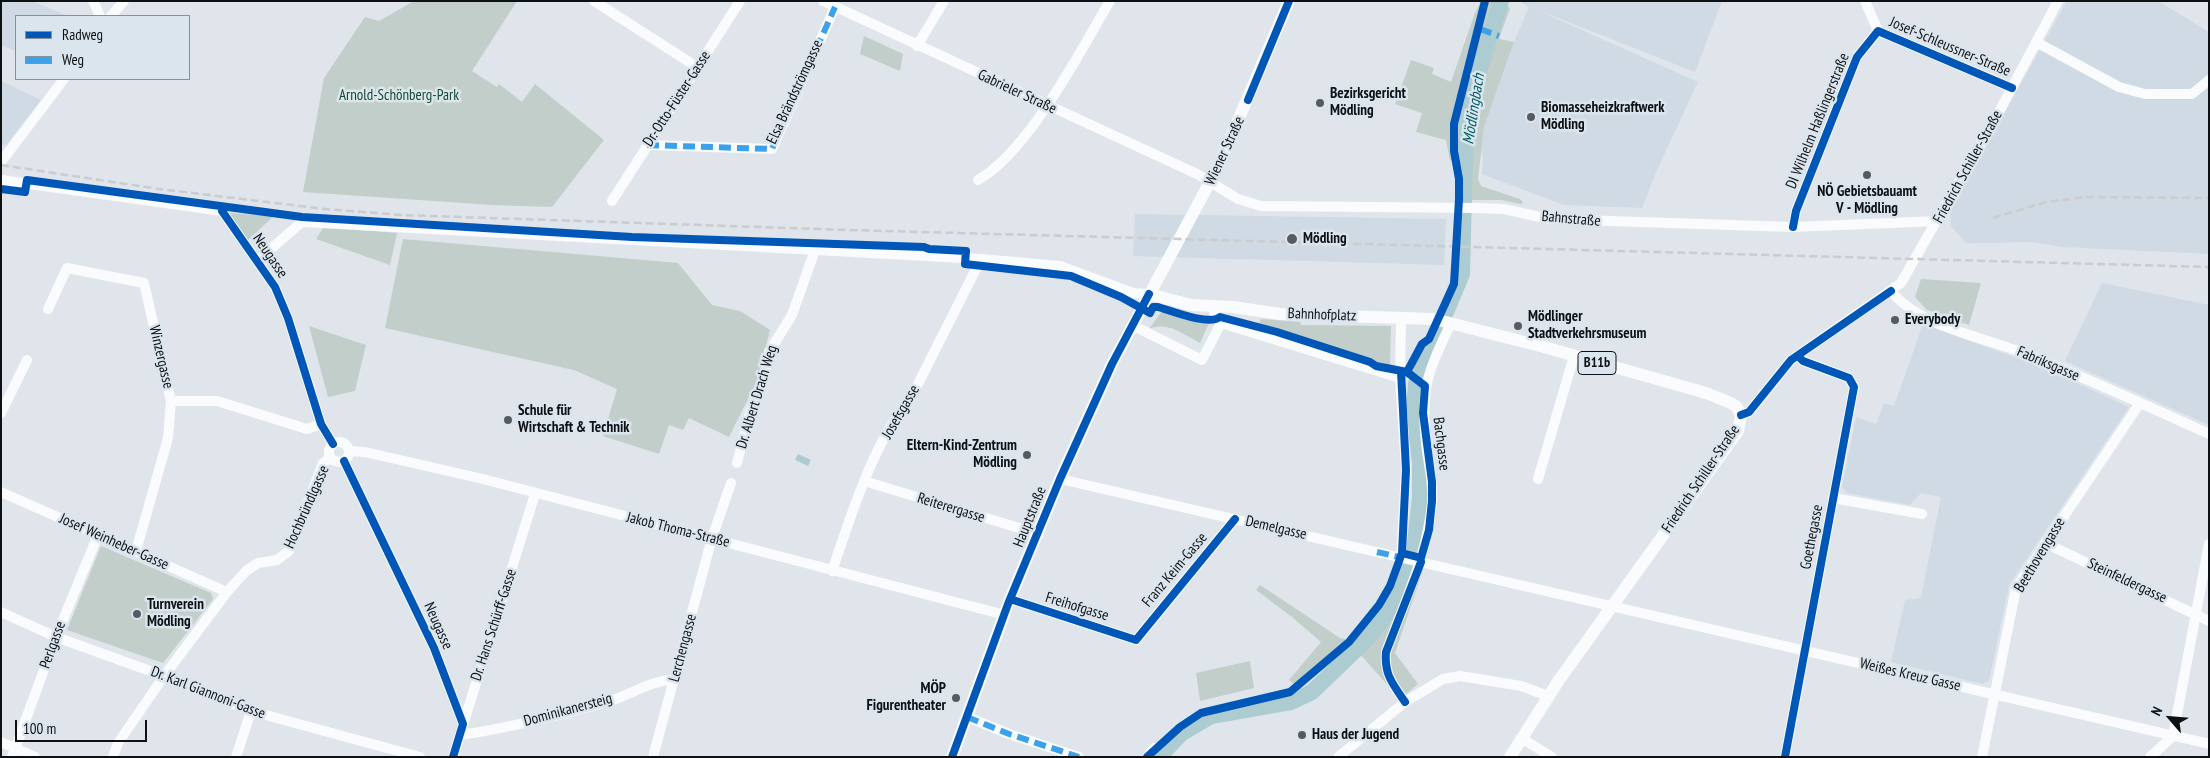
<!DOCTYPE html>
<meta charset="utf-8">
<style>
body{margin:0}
#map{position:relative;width:2210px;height:758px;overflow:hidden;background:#dfe5ea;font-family:"PT Sans Narrow",sans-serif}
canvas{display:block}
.frame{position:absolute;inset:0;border:2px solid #0e1114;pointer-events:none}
.legend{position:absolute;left:15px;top:15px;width:175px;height:65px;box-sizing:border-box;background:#dbe5ee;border:1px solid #899097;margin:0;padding:6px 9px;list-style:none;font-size:15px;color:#0e1114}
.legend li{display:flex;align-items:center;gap:10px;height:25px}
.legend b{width:25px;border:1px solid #899097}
.north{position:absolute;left:2145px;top:693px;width:50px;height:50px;-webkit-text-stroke:4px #dbe5ee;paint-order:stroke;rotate:297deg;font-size:14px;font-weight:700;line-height:20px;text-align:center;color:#0e1114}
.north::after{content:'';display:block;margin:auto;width:18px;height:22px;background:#0e1114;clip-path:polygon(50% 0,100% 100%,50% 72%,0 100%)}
.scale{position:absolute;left:15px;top:720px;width:132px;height:22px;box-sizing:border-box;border:2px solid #0e1114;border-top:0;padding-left:6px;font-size:15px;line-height:18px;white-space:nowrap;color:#0e1114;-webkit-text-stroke:4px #dbe5ee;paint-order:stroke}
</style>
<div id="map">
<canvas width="2210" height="758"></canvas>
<div class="frame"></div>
<ul class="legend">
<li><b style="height:6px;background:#0057b8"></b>Radweg</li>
<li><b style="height:6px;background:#3da1ea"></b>Weg</li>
</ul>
<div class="north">N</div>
<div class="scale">100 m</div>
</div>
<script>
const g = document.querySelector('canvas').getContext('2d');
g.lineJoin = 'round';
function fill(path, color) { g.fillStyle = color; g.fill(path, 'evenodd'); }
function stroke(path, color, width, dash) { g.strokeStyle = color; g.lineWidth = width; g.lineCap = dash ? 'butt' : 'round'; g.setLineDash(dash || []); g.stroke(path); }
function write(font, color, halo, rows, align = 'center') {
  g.font = font + ' "PT Sans Narrow",sans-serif'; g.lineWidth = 5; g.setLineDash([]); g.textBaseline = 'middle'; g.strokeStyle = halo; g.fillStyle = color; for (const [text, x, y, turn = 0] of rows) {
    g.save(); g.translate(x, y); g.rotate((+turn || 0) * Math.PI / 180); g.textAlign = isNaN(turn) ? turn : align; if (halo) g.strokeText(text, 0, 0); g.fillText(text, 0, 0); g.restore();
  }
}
const built = new Path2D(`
 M1 1H32L68 16H16V51L1 45Z
 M1521 1H1722L1695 72 1533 8 1698 82 1656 172 1642 208 1564 205 1482 174 1483 156 1481 152 1484 127 1514 42 1529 7 1521 3Z
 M2067 1H2158L2209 32V254L2063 247 2031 242 1966 243 1951 226 1950 210Z
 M1 81 41 100 6 145 1 144Z
 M1135 214 1446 219 1444 265 1133 256Z
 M2102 283 2209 305V425L2065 361Z
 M1923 324 2039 366 2129 407 2009 585 1989 680 1983 684 1891 662 1905 600 1921 598 1941 497 1921 493 1910 505 1847 493 1842 487 1856 417 1876 424 1884 403 1894 406Z`);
const green = new Path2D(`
 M414 1H517L472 71 497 87 499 84 522 102 535 84 604 140 552 207 492 205 303 192 324 78 365 17 379 21Z
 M1481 1H1502L1510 8 1499 39 1514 42 1484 127 1478 179 1481 186 1520 199 1523 202 1521 204 1501 200H1463L1461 162 1450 160 1446 140 1416 132 1422 113 1395 104 1411 60 1434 68 1432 74 1451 82 1475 13Z
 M864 36 903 54 900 71 860 54Z
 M227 213 274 216 248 240Z
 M324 227 397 233 390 265 316 239Z
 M403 239 678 263 712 305 740 311 770 330 758 379 729 437 689 418 683 430 669 425 659 454 603 436 617 389 574 370 385 328Z
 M1921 279 1981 283 1969 325 1927 310 1915 297Z
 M1162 311 1209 323 1200 343C1183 334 1167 321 1149 329Z
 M1261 319 1300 322 1301 325 1391 326 1390 367 1259 324Z
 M309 326 366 345 355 391 328 397Z
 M101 546 211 593 213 599 163 663 67 630Z
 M1403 567 1423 570 1395 653 1418 684 1400 699 1351 644 1378 611Z
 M1260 585 1340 638 1348 640 1295 685 1289 680 1321 642 1292 617 1256 590Z
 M1250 661 1254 688 1200 701 1196 673Z`);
const water = new Path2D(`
 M798 454 811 460 808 466 795 460Z`);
const river = new Path2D(`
 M1159 757 1182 733 1211 716 1291 702 1312 692 1363 643 1381 622 1400 590 1414 551 1420 498V462L1414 412 1416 384 1462 274 1465 156 1468 123 1477 77 1501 1`);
const minor = new Path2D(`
 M93 1 100 16
 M594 1 697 67
 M823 1 1197 174 1238 199 1261 206 1478 208 1504 209 1549 219 1793 227 1938 221
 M1865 1 1878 31 2012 88
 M111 16 124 1
 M2036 42 2119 87 2145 94H2192L2209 80
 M917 46 944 1
 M647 145 772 149 835 7
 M1 162 64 79
 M1 180 222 211 275 287 288 318 321 424 333 444
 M978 180C1029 151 1079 53 1110 1
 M612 201 740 1
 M1793 227 1796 211 1857 57 1878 31
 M258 260 302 222 981 259 1060 266 1133 293 1149 294
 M1891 291C1920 328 1989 338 2031 356 2091 380 2150 407 2209 434
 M1215 307 1214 315 1221 323 1400 378
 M48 309 67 268 144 283 171 401 168 438 136 551
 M1401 318 1400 378 1406 470 1401 558
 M1132 325 1202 360 1221 323
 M171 401H217L307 429 321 424
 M1 413 27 360
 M1741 415 1749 412 1791 360 1901 283 2000 110 2058 1
 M329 452a10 10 0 1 1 20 0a10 10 0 1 1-20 0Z
 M349 451 365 452 483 479 1005 615
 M344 461 434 648 463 724
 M737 463 750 413 764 381 769 352 792 315 815 250
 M1060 479 2209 744
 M1538 479 1574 356
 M864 481 1039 534
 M1 492 227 592
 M1833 498 1922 514
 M2045 543 2209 621
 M832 571C850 520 873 441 909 402L981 259
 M1010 599 1136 640 1235 519
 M1 612 56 637 164 676 251 711 420 757
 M1405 702C1393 684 1384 675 1386 652 1404 603 1427 556 1432 503 1434 483 1428 464 1426 443 1420 388 1428 372 1451 323
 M967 717 1009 734 1079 757
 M460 735C510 728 561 715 610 701 635 693 646 682 675 679
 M1521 738 1552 757
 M1 742 35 757
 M12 757 56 637 98 535
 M113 757 118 743 164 676 227 592 246 571 258 563 277 560 289 551 323 463 330 458
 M236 757 251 711
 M453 757 535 494
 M653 757 712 538 731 483
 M1147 757 1154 748
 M1338 757 1405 702 1443 679 1460 676 1521 686 1548 696
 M1785 757 1854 387 1849 378 1803 361 1798 356
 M1982 757 2016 588 2140 403
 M2150 757 2173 736 2209 544`);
const major = new Path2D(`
 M1149 294 1191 305 1233 307 1280 314 1434 319 1544 347 1706 393 1731 403 1737 407 1741 415 1738 431 1559 680 1510 757
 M952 757 1008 604 1060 479 1112 364 1219 165 1289 1`);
const rail = new Path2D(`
 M1 165 159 189 325 209 401 215 848 230 2209 267
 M1993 218 2046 202 2087 197 2209 198`);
const quiet = new Path2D(`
 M1480 29 1499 36
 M647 145 772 149 835 7
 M1377 552 1403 558
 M967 717 1009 734 1079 757`);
const cycleway = new Path2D(`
 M1248 100 1289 1
 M1 189 25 192 27 180 302 217 632 237 924 247 929 249 966 251 965 264 1071 276 1121 297 1150 313 1153 307H1158C1172 311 1209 326 1220 317L1277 332 1370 362 1376 366 1407 372 1425 386 1423 413 1432 482V501L1429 530 1421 558 1402 553
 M222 211 275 287 288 318 321 424 333 444
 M1793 227 1796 211 1857 57 1878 31 2012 88
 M1407 372 1422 344 1429 339 1454 284 1459 199V179L1454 151V124L1485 1
 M1741 415 1749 412 1791 360 1891 291
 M344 461 434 648 463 724 453 757
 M1010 599 1136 640 1235 519
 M1405 702C1393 684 1384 675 1386 652L1421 562
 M952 757 1008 604 1060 479 1112 364 1149 294
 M1147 757 1180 727 1201 713 1290 692 1349 642 1379 605 1390 586 1402 553 1406 470 1401 371
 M1785 757 1854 387 1849 378 1803 361 1798 356`);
const markers = [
 [1320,103,5,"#575b5f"],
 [1531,117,5,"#575b5f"],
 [1867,175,5,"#575b5f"],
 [1292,239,6,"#575b5f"],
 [1895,320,5,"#575b5f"],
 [1518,326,5,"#575b5f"],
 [508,420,5,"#575b5f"],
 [1027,455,5,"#575b5f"],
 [137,614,5,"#575b5f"],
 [956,698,5,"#575b5f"],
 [1302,735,5,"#575b5f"]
];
const shields = [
 [1597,363,38]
];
const shieldNames = [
 ["B11b",1597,363]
];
const streetNames = [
 ["Josef-Schleussner-Straße",1950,47,23],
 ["Elsa Brändströmgasse",795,92,-65],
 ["Gabrieler Straße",1017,92,25],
 ["Dr.-Otto-Füster-Gasse",677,99,-57],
 ["DI Wilhelm Haßlingerstraße",1818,121,-68],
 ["Wiener Straße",1225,151,-65],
 ["Friedrich Schiller-Straße",1968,167,-61],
 ["Bahnstraße",1571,219,5],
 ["Neugasse",270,256,56],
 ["Bahnhofplatz",1322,315,2],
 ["Winzergasse",161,357,77],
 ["Fabriksgasse",2048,364,23],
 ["Dr. Albert Drach Weg",757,397,-73],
 ["Josefsgasse",901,412,-60],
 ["Bachgasse",1441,444,83],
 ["Friedrich Schiller-Straße",1701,479,-56],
 ["Hochbründlgasse",307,507,-66],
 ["Reiterergasse",951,508,17],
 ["Hauptstraße",1030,517,-68],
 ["Demelgasse",1276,528,13],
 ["Jakob Thoma-Straße",678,530,14],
 ["Goethegasse",1812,537,-79],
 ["Josef Weinheber-Gasse",114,542,24],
 ["Beethovengasse",2040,555,-59],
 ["Franz Keim-Gasse",1175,570,-50],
 ["Steinfeldergasse",2127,581,25],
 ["Freihofgasse",1077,607,17],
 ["Dr. Hans Schürff-Gasse",494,625,-72],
 ["Neugasse",438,626,66],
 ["Perlgasse",53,645,-70],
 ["Lerchengasse",683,648,-75],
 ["Weißes Kreuz Gasse",1910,675,13],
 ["Dr. Karl Giannoni-Gasse",208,693,21],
 ["Dominikanersteig",568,710,-15]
];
const poiNames = [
 ["Bezirksgericht",1330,94],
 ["Mödling",1330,111],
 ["Biomasseheizkraftwerk",1541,108],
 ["Mödling",1541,125],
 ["NÖ Gebietsbauamt",1867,192,"center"],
 ["V - Mödling",1867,209,"center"],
 ["Mödling",1303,239],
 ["Mödlinger",1528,317],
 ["Stadtverkehrsmuseum",1528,334],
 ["Everybody",1905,320],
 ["Schule für",518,411],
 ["Wirtschaft & Technik",518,428],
 ["Eltern-Kind-Zentrum",1017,446,"right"],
 ["Mödling",1017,463,"right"],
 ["Turnverein",147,605],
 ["Mödling",147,622],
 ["MÖP",946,689,"right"],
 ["Figurentheater",946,706,"right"],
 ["Haus der Jugend",1312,735]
];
const parkNames = [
 ["Arnold-Schönberg-Park",399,96]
];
const waterNames = [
 ["Mödlingbach",1474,109,-81]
];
fill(built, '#cfdae5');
fill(green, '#c1cec9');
fill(water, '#adccd1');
stroke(river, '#adccd1', 16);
stroke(minor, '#fafbfc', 10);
stroke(major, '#fafbfc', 12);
stroke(rail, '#cbcccd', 2.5, [8, 4]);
stroke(quiet, '#3da1ea', 6, [12, 6]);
stroke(cycleway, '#0057b8', 8);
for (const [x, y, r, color] of markers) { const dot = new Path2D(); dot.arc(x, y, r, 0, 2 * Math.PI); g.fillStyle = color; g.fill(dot); stroke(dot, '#dbe5ee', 2); }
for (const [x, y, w] of shields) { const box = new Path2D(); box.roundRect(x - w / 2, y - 11.5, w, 23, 4); g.fillStyle = '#dbe5ee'; g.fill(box); stroke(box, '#0e1114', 1); }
write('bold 14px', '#0e1114', null, shieldNames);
write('15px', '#0e1114', '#dbe5ee', streetNames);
write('bold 15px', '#0e1114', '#dbe5ee', poiNames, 'left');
write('15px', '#164a2d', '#dbe5ee', parkNames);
write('italic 16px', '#015e65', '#dbe5ee', waterNames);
</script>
